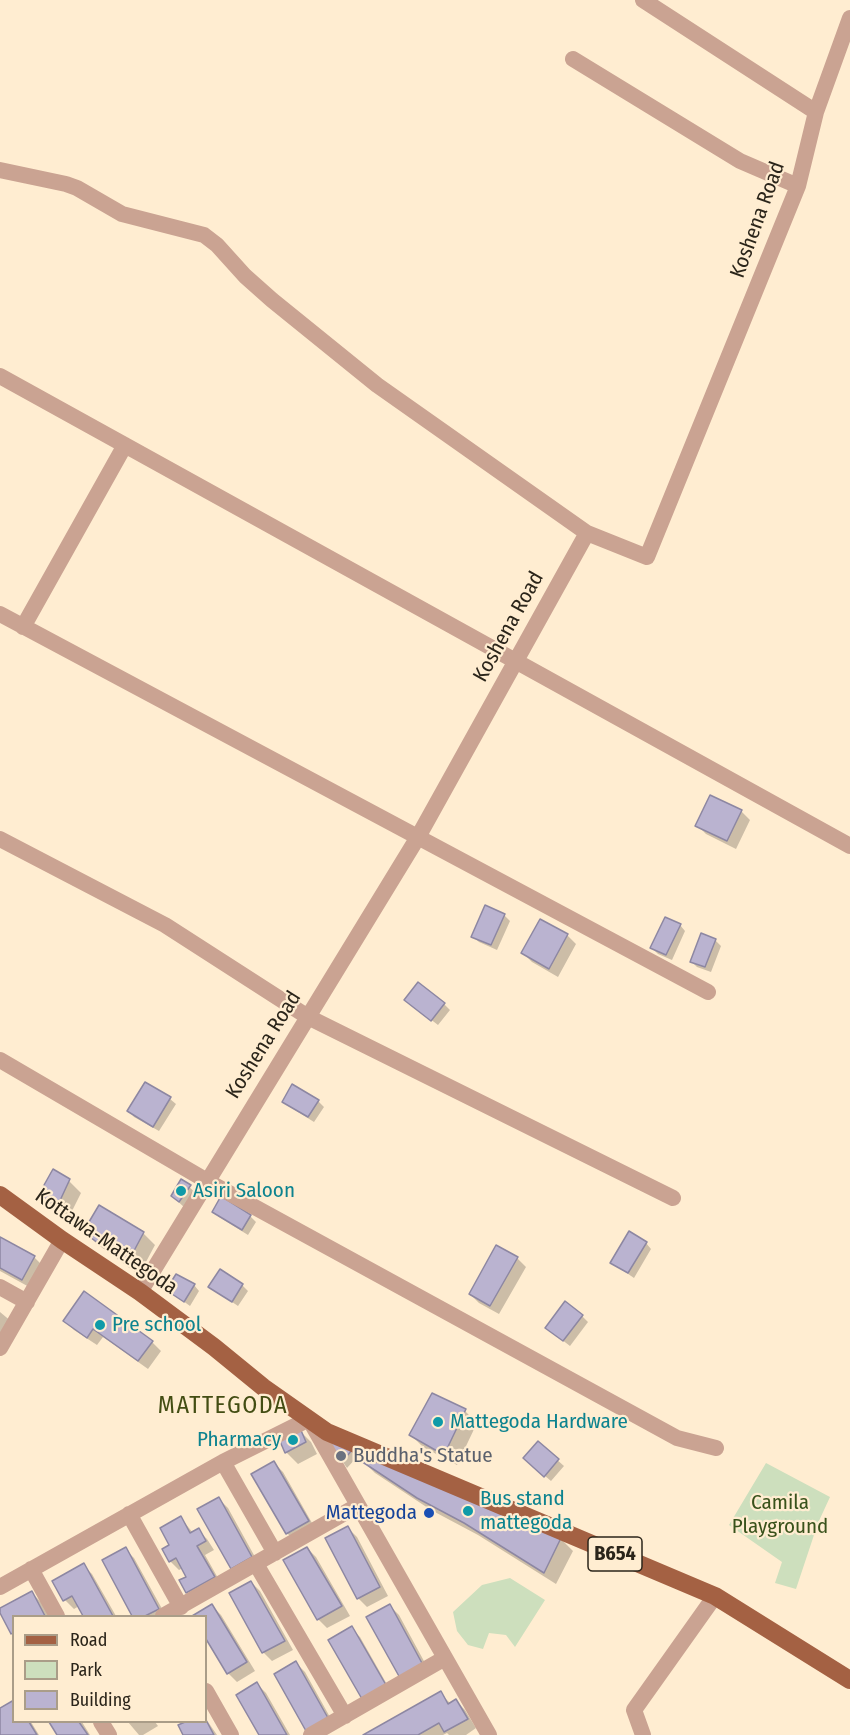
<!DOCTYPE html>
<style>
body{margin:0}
#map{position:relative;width:850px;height:1735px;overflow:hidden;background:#ffedd1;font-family:"Fira Sans Condensed",sans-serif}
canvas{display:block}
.legend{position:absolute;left:12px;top:1615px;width:195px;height:108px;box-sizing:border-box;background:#ffedd1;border:2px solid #aa9d88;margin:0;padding:8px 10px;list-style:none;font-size:18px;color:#2b251a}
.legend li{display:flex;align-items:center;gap:12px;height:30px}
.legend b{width:30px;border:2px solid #aa9d88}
</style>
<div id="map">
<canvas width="850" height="1735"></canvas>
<ul class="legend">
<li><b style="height:8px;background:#a46143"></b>Road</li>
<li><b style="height:16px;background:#cddfbd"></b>Park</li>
<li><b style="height:16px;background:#bab3d0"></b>Building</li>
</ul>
</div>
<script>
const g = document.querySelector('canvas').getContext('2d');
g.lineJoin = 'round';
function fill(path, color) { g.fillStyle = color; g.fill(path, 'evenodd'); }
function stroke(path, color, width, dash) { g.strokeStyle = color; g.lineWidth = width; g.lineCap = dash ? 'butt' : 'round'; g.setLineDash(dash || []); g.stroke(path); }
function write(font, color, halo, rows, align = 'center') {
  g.font = font + ' "Fira Sans Condensed",sans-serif'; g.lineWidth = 4.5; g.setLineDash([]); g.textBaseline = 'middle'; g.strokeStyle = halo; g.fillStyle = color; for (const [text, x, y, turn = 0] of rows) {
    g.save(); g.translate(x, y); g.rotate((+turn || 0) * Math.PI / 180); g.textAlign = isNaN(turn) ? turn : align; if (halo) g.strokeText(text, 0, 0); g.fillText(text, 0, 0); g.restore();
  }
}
const green = new Path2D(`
 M766 1463 830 1497 818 1523 796 1589 775 1583 782 1562 729 1525Z
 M510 1578 545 1600 515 1647 506 1635 489 1633 483 1649 468 1645 457 1631 453 1612 482 1585Z`);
const shadow = new Path2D(`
 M741 811 750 820 736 849 706 834 697 825Z
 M504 915 510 921 497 950 479 942 473 937Z
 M541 921 567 935 576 944 558 977 532 962 523 953Z
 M680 925 685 931 672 960 658 954 652 948Z
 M715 940 721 946 711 972 697 967 692 962Z
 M444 1004 450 1010 438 1025 412 1005Z
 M170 1099 176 1104 159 1131 134 1117 129 1111Z
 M284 1101H318L324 1107 314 1122 290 1107Z
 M69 1181 81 1193 69 1217 53 1206 40 1194Z
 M182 1181 202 1198 185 1208 172 1196Z
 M214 1212 250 1216 256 1222 248 1235 219 1217Z
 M84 1232 143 1233 155 1245 139 1275 97 1244Z
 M0 1238 34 1257 43 1266 31 1288 0 1271Z
 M646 1243 651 1249 634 1278 612 1263Z
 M517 1258 526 1267 499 1314 479 1303 470 1294Z
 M194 1285 199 1291 190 1306 168 1290Z
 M242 1285 248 1291 238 1306 210 1287Z
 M0 1312 12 1322 0 1342Z
 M582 1316 588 1322 570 1346 553 1333Z
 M65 1321 152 1342 161 1351 148 1369 103 1337 97 1345 74 1330Z
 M465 1411 477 1423 457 1465 423 1447 411 1435Z
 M299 1430 311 1442 317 1454 298 1464 286 1452Z
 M326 1437 352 1450 358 1456 347 1468Z
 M538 1443 564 1466 551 1481 531 1464Z
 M363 1461 561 1539 573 1551 556 1584 478 1535 431 1510 375 1473Z
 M274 1463 283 1472 316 1530 296 1542 287 1533Z
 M219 1499 228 1508 260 1566 232 1568Z
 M181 1518 193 1533 198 1530 207 1539 214 1550 205 1555 223 1587 197 1601 188 1592 181 1581 188 1577 183 1568 179 1570 170 1561 164 1550 171 1546Z
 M348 1528 357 1537 388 1596 367 1607 358 1598Z
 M307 1548 316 1557 350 1616 327 1628 318 1619 285 1561Z
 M125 1549 134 1558 166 1616H134L104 1561Z
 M83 1565 92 1574 116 1616H85L79 1606 74 1609 65 1600Z
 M251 1582 260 1591 293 1650 272 1661 263 1652Z
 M32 1593 41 1602 49 1616H14V1634L0 1610Z
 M212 1606 221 1615 255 1671 237 1682 228 1673 206 1636V1616H194Z
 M390 1606 399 1615 431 1674 410 1686Z
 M351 1628 360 1637 393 1695 372 1707Z
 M296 1663 305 1672 336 1728 323 1735Z
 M257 1684 266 1693 290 1735H261Z
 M440 1693 451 1704 456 1701 465 1710 476 1728 466 1735H449L447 1733 443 1735H366Z
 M0 1709 14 1722H31L39 1735H0Z
 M206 1719 217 1735H185L180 1726 188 1722H206Z
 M51 1722H82L90 1735H59Z
 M128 1722H155L158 1726 143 1735H139Z`);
const building = new Path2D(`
 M710 795 742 810 727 841 695 826Z
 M485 905 505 914 491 945 471 937Z
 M665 917 681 924 666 955 650 948Z
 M540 919 568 934 549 969 521 953Z
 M701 933 716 939 705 967 690 962Z
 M418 982 445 1003 431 1021 404 1000Z
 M145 1082 171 1097 153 1127 127 1111Z
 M292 1084 319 1100 308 1117 282 1102Z
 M53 1169 70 1179 57 1207 39 1194Z
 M181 1179 191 1185 179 1202 171 1196Z
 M221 1196 251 1215 242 1230 212 1212Z
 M99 1205 144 1232 127 1264 83 1232Z
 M629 1231 647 1242 628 1273 610 1263Z
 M0 1237 35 1256 22 1280 0 1268Z
 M496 1245 518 1257 490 1306 469 1294Z
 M220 1269 243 1284 232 1302 208 1287Z
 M176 1274 195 1284 184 1302 166 1290Z
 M84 1291 153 1341 138 1361 93 1329 87 1338 63 1321Z
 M565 1301 583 1315 563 1341 545 1328Z
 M432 1393 466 1409 444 1455 409 1435Z
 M300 1428 306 1442 285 1453 279 1439Z
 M322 1434 353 1449 340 1464Z
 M538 1441 559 1459 544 1477 523 1458Z
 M365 1456 561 1538 544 1573 464 1523 417 1498 361 1461Z
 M274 1461 309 1521 286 1534 251 1474Z
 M219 1497 252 1557 231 1569 197 1509Z
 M181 1516 190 1533 199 1528 206 1541 197 1546 215 1577 186 1593 179 1580 186 1577 176 1558 169 1562 162 1549 169 1545 160 1528Z
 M348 1526 380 1587 357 1599 325 1538Z
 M126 1547 159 1609 145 1616H132L102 1560Z
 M307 1547 342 1606 317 1620 283 1560Z
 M84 1563 113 1616H83L72 1596 63 1601 52 1581Z
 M251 1581 285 1641 262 1653 229 1593Z
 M32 1591 45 1616H14V1632L11 1634 0 1613V1608Z
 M212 1604 247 1662 227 1674 206 1639V1616H192Z
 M390 1604 423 1665 400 1678 366 1617Z
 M352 1626 386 1685 362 1699 328 1640Z
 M296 1661 328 1718 306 1731 274 1674Z
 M257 1682 287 1735H259L236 1695Z
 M441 1691 448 1704 456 1699 468 1719 444 1732 439 1723 418 1735H363Z
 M14 1700V1722H29L37 1735H0V1708Z
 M206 1720 214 1735H183L178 1725 185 1722Z
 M49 1722H79L88 1735H57Z`);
const minor = new Path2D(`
 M643 0 816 112
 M573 59 740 161 798 186
 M0 170 66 184 77 188 122 214 204 235 217 245 245 276 272 300 377 385 587 533
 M0 376 850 846
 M0 614 708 992
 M23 627 125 445
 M0 839 165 925 308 1017 673 1198
 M0 1060 207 1181 677 1438 716 1448
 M0 1287 27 1302
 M140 1292 418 837 587 533 647 557 798 186 816 112 850 18
 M0 1348 62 1240
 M223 1462 275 1553
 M129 1514 181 1607
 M256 1564 345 1716
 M31 1569 57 1616
 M0 1587 223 1462 309 1419 489 1735
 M163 1616 357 1506
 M206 1691 231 1735
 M101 1722 109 1735
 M311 1735 445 1658
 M643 1735 634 1710 715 1596`);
const primary = new Path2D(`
 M0 1195 62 1240 140 1292 214 1347 263 1387 327 1432 715 1596 850 1680`);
const markers = [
 [181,1191,6,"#0f9aa8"],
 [100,1325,6,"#0f9aa8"],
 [438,1422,6,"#0f9aa8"],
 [293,1440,6,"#0f9aa8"],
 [341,1456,6,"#6b7280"],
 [468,1511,6,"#0f9aa8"],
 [429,1513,6,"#1a4fb4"]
];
const shields = [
 [615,1554,54]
];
const shieldNames = [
 ["B654",615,1554]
];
const streetNames = [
 ["Koshena Road",758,220,-70],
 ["Koshena Road",509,627,-61],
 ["Koshena Road",264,1045,-58],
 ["Kottawa-Mattegoda",106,1242,35]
];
const cultureNames = [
 ["Asiri Saloon",193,1191],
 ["Pre school",112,1325],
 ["Mattegoda Hardware",450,1422],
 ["Pharmacy",281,1440,"right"],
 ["Bus stand",480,1499],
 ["mattegoda",480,1523]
];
const worshipNames = [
 ["Buddha's Statue",353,1456]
];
const parkNames = [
 ["Camila",780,1503],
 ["Playground",780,1527]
];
const transitNames = [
 ["Mattegoda",417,1513]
];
const quarterNames = [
 ["MATTEGODA",223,1406]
];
fill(green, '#cddfbd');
fill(shadow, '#0003');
fill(building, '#bab3d0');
stroke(building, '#8d87a2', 1.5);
stroke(minor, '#caa392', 16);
stroke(primary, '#a46143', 18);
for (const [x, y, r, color] of markers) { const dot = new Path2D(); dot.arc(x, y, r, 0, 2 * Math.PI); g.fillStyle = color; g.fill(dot); stroke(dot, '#ffedd1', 2); }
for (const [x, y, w] of shields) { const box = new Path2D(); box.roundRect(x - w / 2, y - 17, w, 34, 4.5); g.fillStyle = '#ffedd1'; g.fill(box); stroke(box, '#2b251a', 1.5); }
write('bold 20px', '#2b251a', null, shieldNames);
write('21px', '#2b251a', '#ffedd1', streetNames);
write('21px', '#0d838f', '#ffedd1', cultureNames, 'left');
write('21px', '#5b616d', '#ffedd1', worshipNames, 'left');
write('21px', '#39521b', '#ffedd1', parkNames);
write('21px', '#164399', '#ffedd1', transitNames, 'right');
g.letterSpacing = '1.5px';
write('24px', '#434d13', '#ffedd1', quarterNames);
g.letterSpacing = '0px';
</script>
